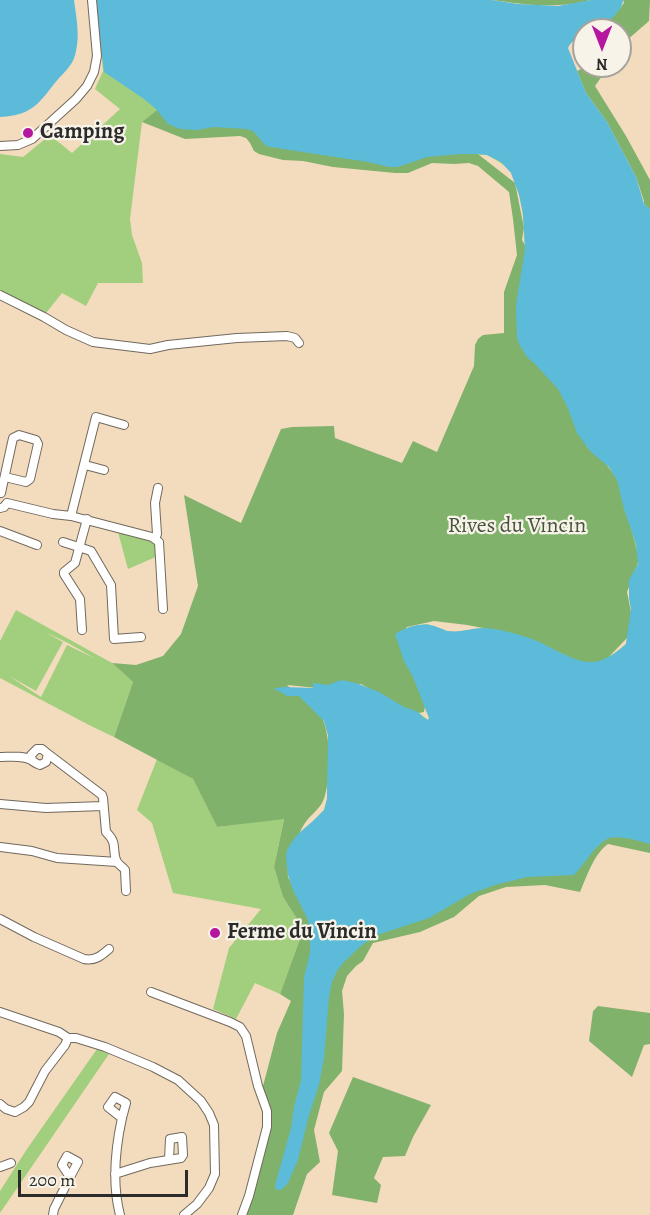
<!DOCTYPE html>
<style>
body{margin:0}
#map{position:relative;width:650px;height:1215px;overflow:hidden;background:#f3dbbd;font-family:Alegreya,serif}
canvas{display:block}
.north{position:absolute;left:572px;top:18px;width:60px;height:60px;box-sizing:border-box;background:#f7f3e8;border:2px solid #a5a39c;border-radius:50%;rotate:180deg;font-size:16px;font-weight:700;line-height:24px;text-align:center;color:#2b2b2b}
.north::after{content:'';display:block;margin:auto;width:21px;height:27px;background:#b5179e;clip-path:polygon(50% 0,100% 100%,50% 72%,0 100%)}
.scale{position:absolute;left:18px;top:1170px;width:170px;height:27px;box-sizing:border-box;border:3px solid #2b2b2b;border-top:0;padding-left:8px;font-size:18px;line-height:21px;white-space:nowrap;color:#2b2b2b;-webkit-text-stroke:4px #f7f3e8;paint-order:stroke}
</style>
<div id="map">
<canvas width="650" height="1215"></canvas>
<div class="north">N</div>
<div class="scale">200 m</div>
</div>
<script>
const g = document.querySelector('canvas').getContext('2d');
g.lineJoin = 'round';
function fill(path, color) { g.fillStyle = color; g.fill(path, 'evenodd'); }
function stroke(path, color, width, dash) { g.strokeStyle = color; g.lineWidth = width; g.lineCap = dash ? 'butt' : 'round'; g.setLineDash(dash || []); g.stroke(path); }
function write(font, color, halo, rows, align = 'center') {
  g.font = font + ' Alegreya,serif'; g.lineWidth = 4.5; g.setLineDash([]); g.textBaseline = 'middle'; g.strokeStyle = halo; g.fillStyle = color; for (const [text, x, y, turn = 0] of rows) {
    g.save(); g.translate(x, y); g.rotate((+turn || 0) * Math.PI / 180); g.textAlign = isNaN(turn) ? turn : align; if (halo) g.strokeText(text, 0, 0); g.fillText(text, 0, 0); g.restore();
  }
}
const green = new Path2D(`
 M96 0 453 61 650 399 635 652 314 820 324 810 327 799 328 735 324 721 314 711 304 688H313L418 712 428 720 429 718 417 689 409 627 427 624 446 631 456 632 482 628 543 643 572 657 586 662 604 659 615 653 626 644 631 609 629 598V580L638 564V557L617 480 609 467 590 451 525 249C524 228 523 189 511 172 504 164 496 160 487 155L261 141 157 111 142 122 130 219 132 235 142 263 143 283H98L86 306 62 293 46 313 0 291V154L23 157 50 135 72 153 120 109 95 89 103 71Z
 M118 532 154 540 158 556 128 569Z
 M16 610 112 663 133 682 114 737 89 725 0 678V641ZM45 632 68 643 96 659 67 645 41 697 9 676 36 691 63 642Z
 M157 759 193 779 217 827 284 818 274 867 283 897 301 925V936L280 994 255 983 236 1019 213 1009 229 948 261 909 173 893 152 823 137 810Z
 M97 1049 109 1054 0 1213V1191L27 1149Z`);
const forest = new Path2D(`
 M492 0H591C555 9 528 5 492 0Z
 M623 0H650L649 21 626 41 620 33V30H617L608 20 616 13 624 3Z
 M585 67 602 76 595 86 626 136 650 180V209L644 204V201L636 177 607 122 586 93 577 71Z
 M161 107 232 125 474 151 515 183 524 228 522 240 527 249 565 390 581 428 587 447 599 455 619 481 639 560 627 592 631 612 628 637 602 664 588 666 536 641 499 631 467 625 434 621 407 627 403 632 427 695 424 712 414 714 361 684 317 688 287 685C298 696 316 704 323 720 331 739 331 782 323 801 319 810 310 815 305 823 300 830 297 840 293 848L287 850 288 877 313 923 329 976 351 946 610 825 650 832V853L608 844C594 854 587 876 580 892L545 885 506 887 479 896 454 917 420 932 373 943 363 961 356 966 347 976 342 991 344 1014 342 1071 324 1092 314 1130 320 1162 307 1174 293 1215H247L272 1121 263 1086 277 1033 291 1001 280 994 301 936V925L283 897 274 867 284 819 217 827 193 779 114 737 133 682 112 663 136 665 163 656 181 634 198 586 184 495 241 523 281 429 292 427 334 426 335 438 402 463 413 441 437 452 474 366 475 345 478 339 483 335 504 333V292L517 255 513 219 509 192 478 166 469 163 454 164 432 163 408 173H395L333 167 303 161 283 160 259 154 254 151 250 143 246 138 240 136 185 139 142 122Z
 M598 1006 650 1013V1044L644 1045 632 1077 589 1041 593 1011Z
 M353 1077 431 1105 413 1137 405 1156 383 1157 374 1178 381 1185 377 1203 332 1195 338 1151 329 1133Z`);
const water = new Path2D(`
 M0 0H74C76 16 80 34 76 51 74 63 67 70 59 78 39 102 35 115 0 117Z
 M96 0H492L518 4 558 6 591 0H623C622 15 598 30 584 30V34C578 38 571 41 568 48L586 93 607 122 636 177 644 204 650 209V844C640 841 616 834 607 839 593 847 585 864 574 875L527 877 495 885 470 894 429 918 377 935 362 945 343 963 337 971 332 982 329 997 324 1058 319 1085 309 1115 298 1160 288 1183 281 1190 275 1189 276 1182 291 1128 294 1107 301 1080 304 978 310 952V929L308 920 293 890 288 875 286 857 287 850 292 842 298 834 314 820 324 810 327 799 328 735 324 721 299 696H287L281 692 273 689 283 687 313 688V683L328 685 341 680 356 683 379 692 404 707 418 712 423 717 428 720 429 718 413 677 404 661 395 634C405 628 418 623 430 625 436 626 442 629 447 631 460 633 472 628 484 628 499 629 515 633 529 638 548 644 570 661 589 662 603 663 616 653 626 644L631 609 629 598V580L638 564 636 544 624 509 617 480 609 467 590 451 577 433 567 406 558 389 535 364 527 357 519 344 517 337 516 305 525 249 524 232 523 214 519 195 511 173 501 162 487 155 476 154H460L427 157 398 167H389L368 162 283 149 266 146 253 131 246 129 214 127 197 130 180 129 168 124 156 109 144 99 104 72Z`);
const minor = new Path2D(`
 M0 146 18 145 32 139 76 99 87 86 94 72 97 56 92 0
 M0 295 44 317 66 330 93 342 150 349 168 345 237 338 287 336 295 338 299 343
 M85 465 104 470
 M1 493 13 438 19 435 36 440 38 444 30 479 26 482 5 477
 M7 503 53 514 71 516 152 537 159 542 163 609
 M0 508 4 507 7 503
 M71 516 96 417 124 425
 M0 531 37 545
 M155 539 157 534 155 503 158 488
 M63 542 91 551 111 585 114 639 141 637
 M82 630 80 599 64 574V572L75 563 87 519
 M48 754 102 795 103 798 106 832C119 844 111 851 117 862 119 865 123 867 125 870L126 891
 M0 757C9 757 23 755 31 760 34 762 36 764 40 765L46 762 48 754 42 749H37L31 755 32 760
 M0 804 46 808 103 806
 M0 847 32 851 57 858 117 862
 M0 919 34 937 84 959C95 961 101 956 109 949
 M151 992 230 1022 240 1027 246 1036 258 1086 267 1111V1127L249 1196 242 1215
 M0 1012 59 1032 68 1038H76L105 1047 153 1067 178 1080 201 1101 209 1113 214 1125 215 1174 209 1188 197 1204 184 1215
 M115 1097 126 1103 122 1118 108 1107Z
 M0 1104 6 1109 15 1112 24 1107 29 1102 45 1071 65 1045 68 1038
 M67 1156 78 1162 70 1177 62 1165Z
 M0 1167 11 1163
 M115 1174 150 1163 181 1158 183 1155 182 1137 170 1139 169 1159
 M53 1215 54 1209 70 1177
 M120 1215C112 1184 115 1150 122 1118`);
const markers = [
 [28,133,6,"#b5179e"],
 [215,933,6,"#b5179e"]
];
const poiNames = [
 ["Camping",40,133],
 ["Ferme du Vincin",227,933]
];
const parkNames = [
 ["Rives du Vincin",517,527]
];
fill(green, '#a1cf7d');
fill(forest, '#80b26c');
fill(water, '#5bbbd9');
stroke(minor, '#71695e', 10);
stroke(minor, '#fff', 8);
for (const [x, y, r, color] of markers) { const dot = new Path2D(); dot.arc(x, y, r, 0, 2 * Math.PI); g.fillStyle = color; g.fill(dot); stroke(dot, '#f7f3e8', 2); }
write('bold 22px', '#2b2b2b', '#f7f3e8', poiNames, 'left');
write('22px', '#485440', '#f7f3e8', parkNames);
</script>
